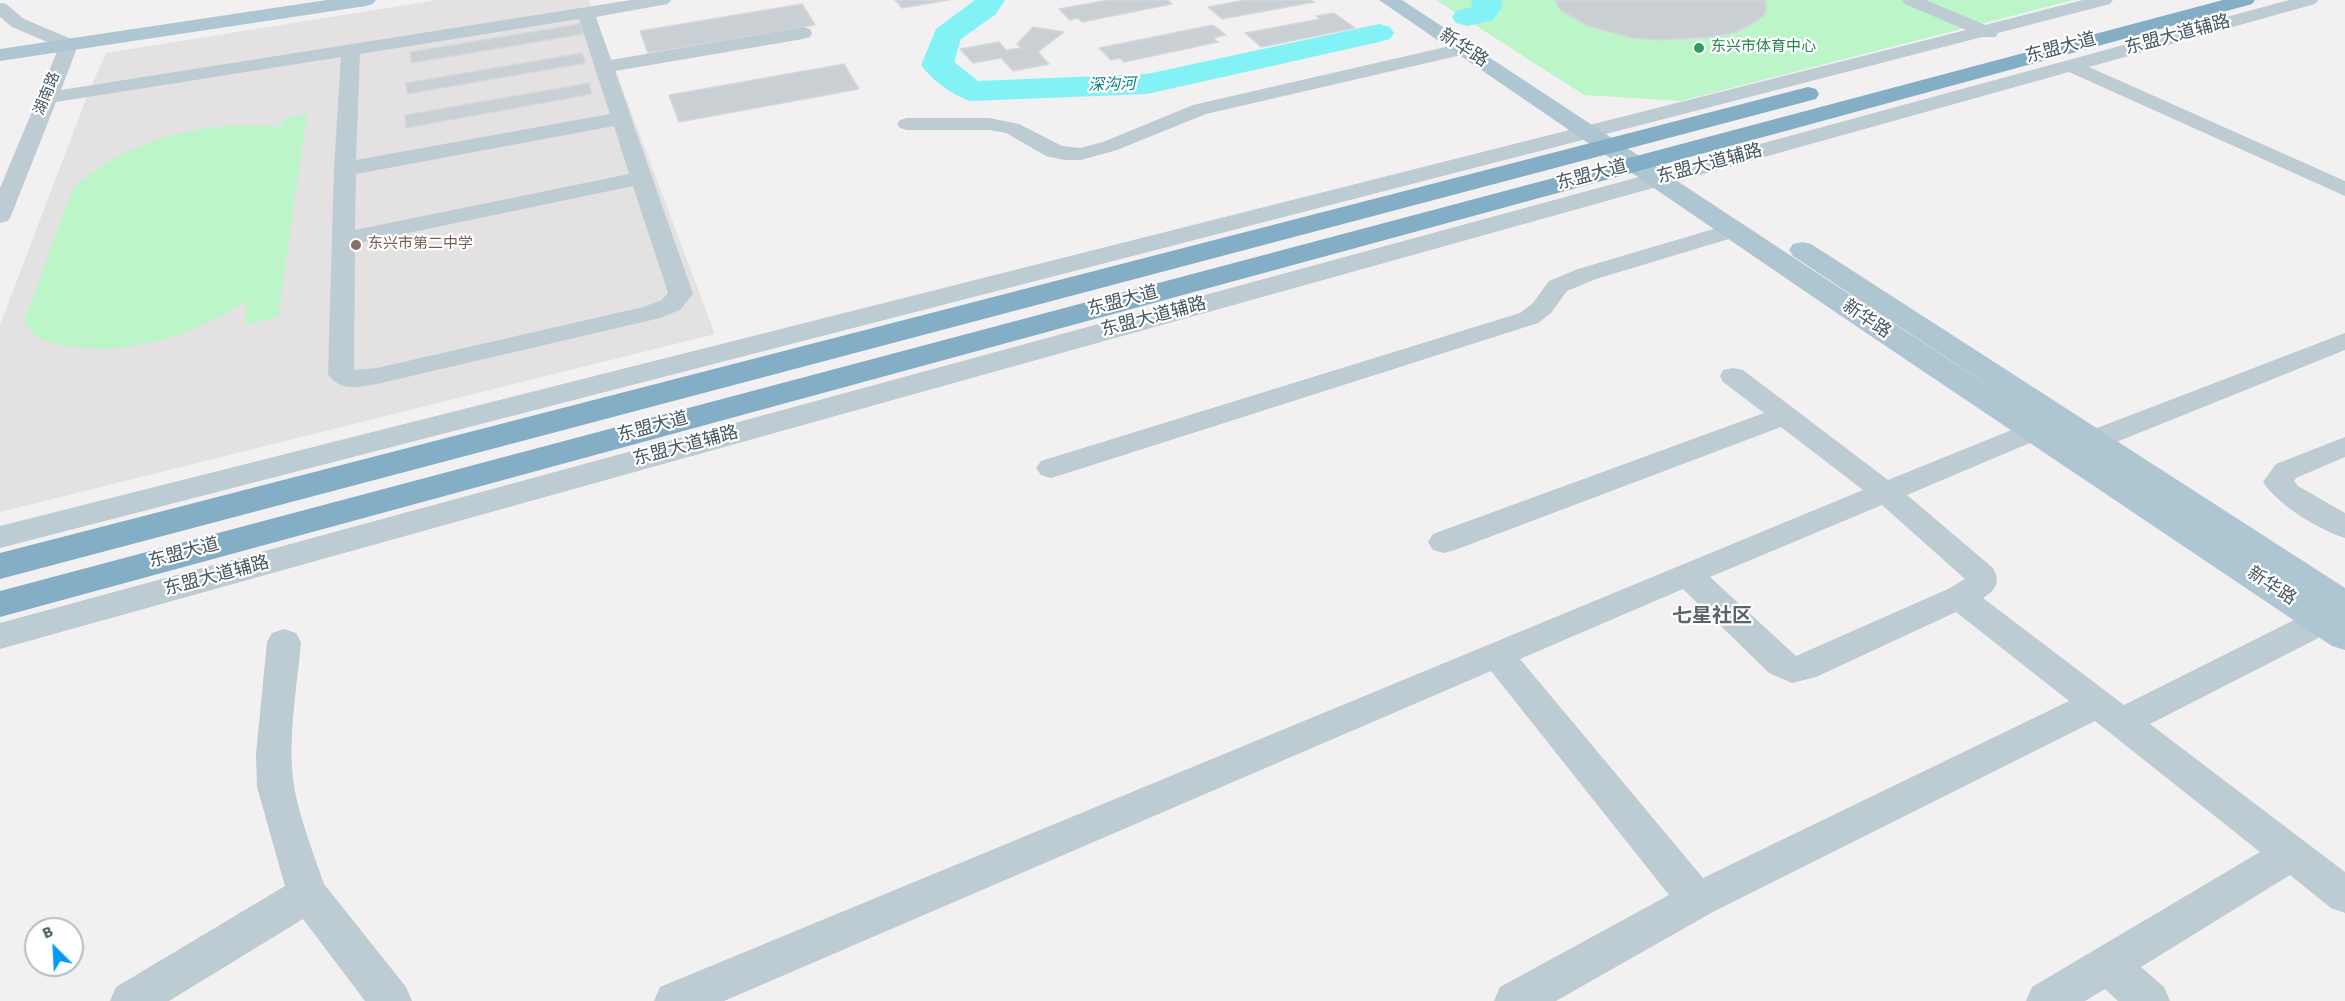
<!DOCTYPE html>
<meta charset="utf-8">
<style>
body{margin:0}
#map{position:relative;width:2345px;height:1001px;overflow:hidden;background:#f3f0f1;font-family:"Source Sans 3",sans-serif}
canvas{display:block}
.north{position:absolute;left:24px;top:917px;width:60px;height:60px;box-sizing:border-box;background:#fff;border:2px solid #b5bcc0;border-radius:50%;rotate:336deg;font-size:16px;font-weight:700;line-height:24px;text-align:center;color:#465861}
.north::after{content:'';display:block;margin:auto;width:21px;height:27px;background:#0398fa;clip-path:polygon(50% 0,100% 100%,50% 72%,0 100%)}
</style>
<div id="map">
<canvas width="2345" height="1001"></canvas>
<div class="north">B</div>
</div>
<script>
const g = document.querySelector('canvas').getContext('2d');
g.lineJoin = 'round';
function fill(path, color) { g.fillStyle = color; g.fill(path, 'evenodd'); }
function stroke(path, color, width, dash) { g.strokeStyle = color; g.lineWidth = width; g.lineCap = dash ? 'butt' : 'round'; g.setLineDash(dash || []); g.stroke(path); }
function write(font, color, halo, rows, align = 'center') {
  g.font = font + ' "Source Sans 3","Noto Sans SC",sans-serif'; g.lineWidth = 4.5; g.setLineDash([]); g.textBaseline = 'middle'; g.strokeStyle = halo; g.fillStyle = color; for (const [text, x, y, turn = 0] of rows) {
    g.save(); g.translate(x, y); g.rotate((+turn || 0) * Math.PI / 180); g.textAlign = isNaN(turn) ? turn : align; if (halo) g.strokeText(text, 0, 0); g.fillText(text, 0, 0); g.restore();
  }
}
const education = new Path2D(`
 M437 0H589L715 334 0 512V325L89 91 106 53Z`);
const green = new Path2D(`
 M1436 0H2074L1681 101 1584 95Z
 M307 114 278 317 245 325 247 300C195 336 122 359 58 344 53 342 45 342 40 339 34 336 29 327 24 322L72 190C125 138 209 119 281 127L285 118Z`);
const river = new Path2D(`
 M975 0H1005L996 14 961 39 954 62 978 81 1147 74 1379 24 1390 27 1394 33 1390 39 1379 42 1147 94 971 101C953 96 932 80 921 65L936 29Z
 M1471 0H1501L1502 7 1493 20 1467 26 1456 23 1452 17 1456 11 1472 7Z`);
const building = new Path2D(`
 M895 0H949L902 8Z
 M1108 0H1168L1172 4 1082 22 1078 18 1070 20 1059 9Z
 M1245 0H1311L1314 2 1222 19 1208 7Z
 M1555 0H1765L1767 9 1763 17 1737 32 1713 37 1659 40 1632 38 1588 26 1560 10Z
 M802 4 815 25 648 53 640 31Z
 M1334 13 1355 28 1261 47 1245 33 1320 19 1316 16Z
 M580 24 583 34 411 63 410 52Z
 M1213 25 1226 35 1213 38 1218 42 1124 62 1120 58 1111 60 1099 48Z
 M1033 27 1064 32 1038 52 1049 64 1013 71 1001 58 973 63 960 49 999 42 1006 50 1021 48 1017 44Z
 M582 53 586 63 407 94 406 83Z
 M844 64 859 89 679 122 669 95Z
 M589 83 592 94 406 128 405 115Z`);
const minor = new Path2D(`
 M631 0H671L668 4 662 5 596 17 611 60 803 27 810 29 812 33 810 37 803 39 615 71 693 294 680 310 660 318 377 384C359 387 339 392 328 374L334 169 341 57 56 102 11 216 8 221 0 223V188L59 47 12 27 0 17V3L6 4 24 19 76 41 78 45 61 90ZM579 19 610 114 356 160 360 54ZM614 126 629 174 355 230 356 174ZM633 186 668 293 662 300 643 307 377 368 354 370 355 244Z
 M1902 0H1926L1985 25 2083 0H2113L2110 4 1998 33 1996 37H1982L0 548V526L1966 30 1905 4Z
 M2289 0H2318L2315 4 2089 67 2345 181V196L2069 72 0 649V623Z
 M1463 43 1470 45 1472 49 1470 53 1206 114 1117 150 1081 160H1065L1046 156 1006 133 989 130H907L900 128 897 124 900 120 907 118H989L1019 124 1062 146 1080 148 1103 142 1193 105Z
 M1734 223 1742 225 1746 230 1742 235 1596 279 1567 291 1551 313 1538 323 1061 475 1051 478 1041 475 1036 468 1041 461 1520 313 1533 303 1549 281 1578 269Z
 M2345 333V350L2104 447 2094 449 2084 447 2080 440 2084 433Z
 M1733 368 1743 370 1888 480 2024 425 2034 422 2044 425 2048 431 2044 437 1907 495 1993 568C2001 582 1996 590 1983 598L2124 705 2310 612 2322 609 2334 612 2338 621 2334 630 2150 724 2345 872V913L2331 908 2290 875 2141 967 2164 987 2170 1001H2118L2105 989 2085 1001H2026L2032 987 2260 852 2095 721 1711 913 1556 1001H1494L1500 987 1669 895 1491 671 724 1001H654L660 987 1863 490 1781 427 1455 550 1444 553 1433 550 1428 542 1433 534 1764 413 1723 382 1720 376 1723 370ZM1882 505 1965 579 1948 589 1796 656 1710 577ZM1683 589 1769 673 1792 683 1816 677 1956 612 2069 701 1703 878 1520 659Z
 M2345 437V457L2296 478 2294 481 2298 486 2345 513V538C2319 530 2278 505 2263 482L2276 464Z
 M284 629 296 633 301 642C297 689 287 739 294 786 299 816 314 855 324 884L406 987 412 1001H365L303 919 169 1001H110L116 987 285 886 257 787 256 754 267 642 272 633Z`);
const major = new Path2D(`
 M327 0H376L373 4 366 6 0 61V49Z
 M1379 0H1402L2027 411 1793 256 1789 250 1793 244 1802 242 1811 244 2345 588V650L2332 646 1844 318Z`);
const highway = new Path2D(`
 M2223 0H2255L2252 4 0 617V591Z
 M1808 87 1816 89 1819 94 1816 99 0 579V553Z`);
const markers = [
 [1699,48,6,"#2e9e5b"],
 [356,245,6,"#8d6e63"]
];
const farLeisurenames = [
 ["东兴市体育中心",1711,48]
];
const farStreetnames = [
 ["湖南路",48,94,-68]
];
const farEducationnames = [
 ["东兴市第二中学",368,245]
];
const farWaternames = [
 ["深沟河",1112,86,-2]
];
const streetNames = [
 ["东盟大道辅路",2178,36,-15],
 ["新华路",1463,49,33],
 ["东盟大道",2061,49,-15],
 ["东盟大道辅路",1710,165,-15],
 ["东盟大道",1592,176,-15],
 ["东盟大道",1123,302,-15],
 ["东盟大道辅路",1154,318,-15],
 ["新华路",1866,320,34],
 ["东盟大道",653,428,-15],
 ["东盟大道辅路",686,447,-15],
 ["东盟大道",184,554,-15],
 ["东盟大道辅路",217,577,-15],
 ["新华路",2271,587,33]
];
const neighbourhoodNames = [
 ["七星社区",1712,618]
];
fill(education, '#e4e1e3');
fill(green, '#bbf5c8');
fill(river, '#83f2f7');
fill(building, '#cacfd4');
stroke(building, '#d4d8dd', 1.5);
fill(minor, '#bdcbd2');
fill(major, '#adc6d2');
fill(highway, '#83aec5');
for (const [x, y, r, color] of markers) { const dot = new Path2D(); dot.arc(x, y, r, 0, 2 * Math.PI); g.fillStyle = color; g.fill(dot); stroke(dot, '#fff', 2); }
write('15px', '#27864d', '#fff', farLeisurenames, 'left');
write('15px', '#465861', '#fff', farStreetnames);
write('15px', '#785e54', '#fff', farEducationnames, 'left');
write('italic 16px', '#058287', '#fff', farWaternames);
write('18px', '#465861', '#fff', streetNames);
write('bold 20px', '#5c6367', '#fff', neighbourhoodNames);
</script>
